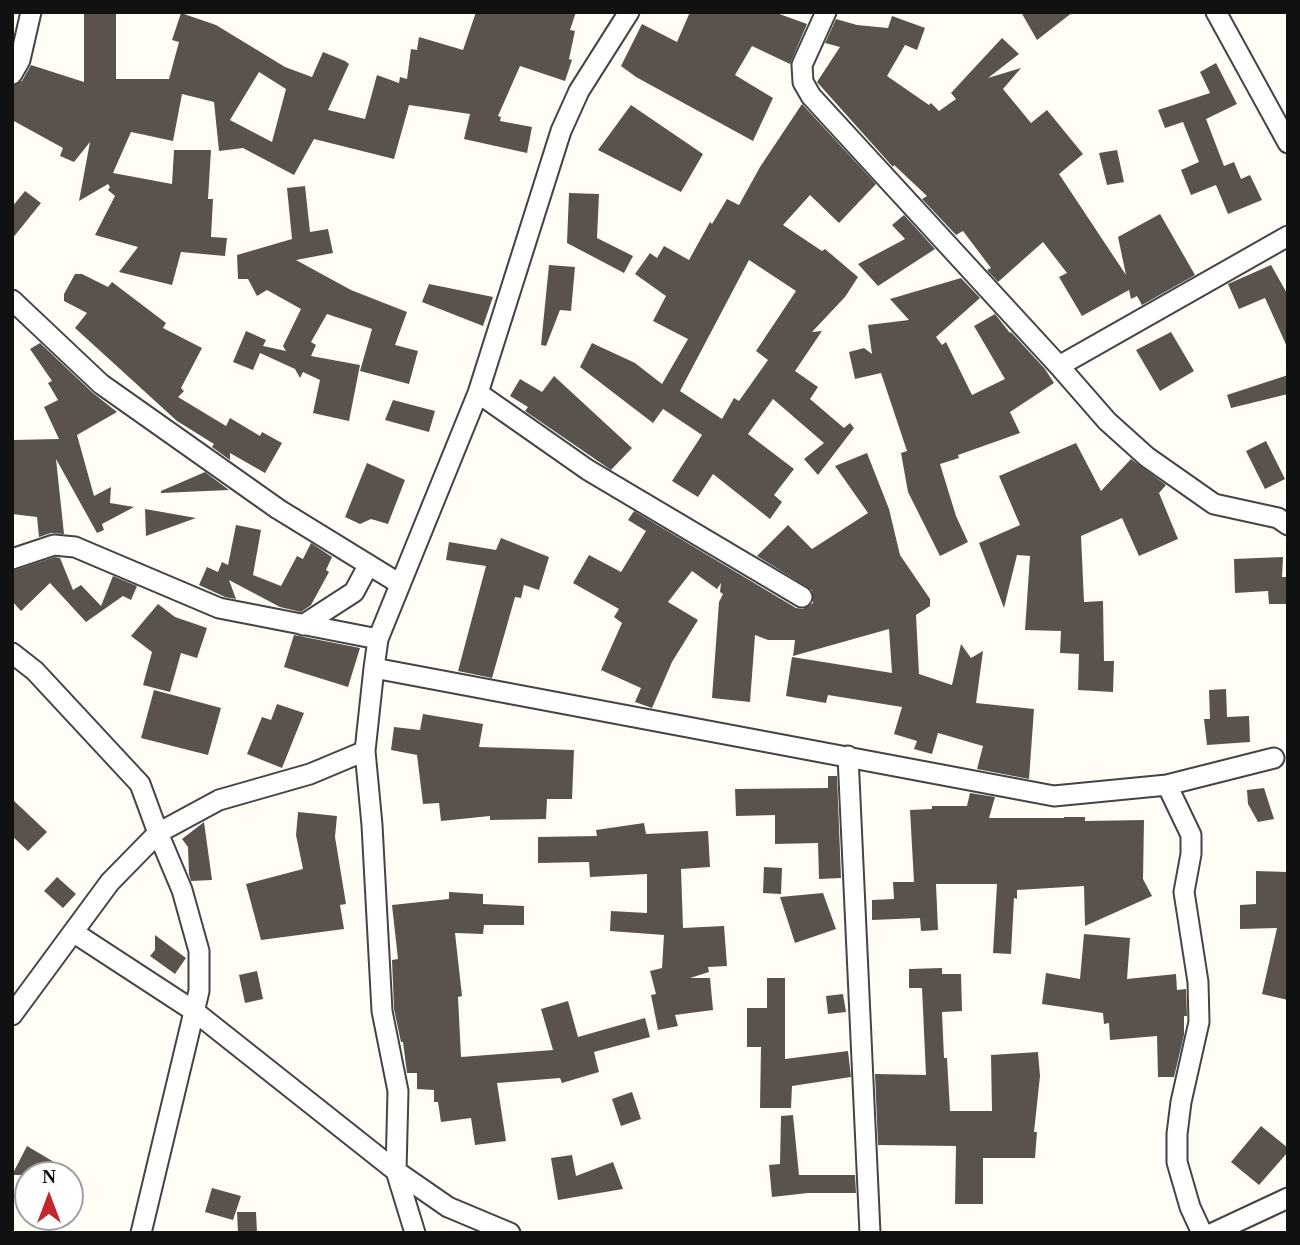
<!DOCTYPE html>
<style>
body{margin:0}
#map{position:relative;width:1300px;height:1245px;overflow:hidden;background:#fffdf5;font-family:Georgia,serif}
canvas{display:block}
.frame{position:absolute;inset:0;border:14px solid #111;pointer-events:none}
.north{position:absolute;left:14px;top:1161px;width:70px;height:70px;box-sizing:border-box;background:#fff;border:2px solid #a0a0a0;border-radius:50%;rotate:0deg;font-size:19px;font-weight:700;line-height:28px;text-align:center;color:#111}
.north::after{content:'';display:block;margin:auto;width:24px;height:32px;background:#c4262e;clip-path:polygon(50% 0,100% 100%,50% 72%,0 100%)}
</style>
<div id="map">
<canvas width="1300" height="1245"></canvas>
<div class="frame"></div>
<div class="north">N</div>
</div>
<script>
const g = document.querySelector('canvas').getContext('2d');
g.lineJoin = 'round';
function fill(path, color) { g.fillStyle = color; g.fill(path, 'evenodd'); }
function stroke(path, color, width, dash) { g.strokeStyle = color; g.lineWidth = width; g.lineCap = dash ? 'butt' : 'round'; g.setLineDash(dash || []); g.stroke(path); }
const building = new Path2D(`
 M84 12H116V79H169L179 42 172 40 181 13 216 25 285 67 312 77 323 52 345 61 349 64 328 110 365 119 377 75 399 83 400 77 407 79 411 49 417 50 419 37 463 50 476 12H576L570 30 575 31 569 59 572 60 565 81 520 66 498 116 501 117 500 121 532 127 527 153 464 139 470 114 409 105 394 159 314 139 294 175 243 148 219 151 214 102 182 94 173 141 131 132 113 173 172 184 174 150H211L208 199H213L211 237 227 238 225 256 181 252 172 285 119 272 138 247 95 235 115 196 108 190 110 187 108 184 79 201 90 142 74 162 60 156 63 148 12 120V86L22 81 31 65 84 82ZM259 72 286 89 272 142 230 120Z
 M690 12H774L807 24 790 64 752 46 735 75 773 98 753 141 636 77 621 66 642 24 677 42Z
 M1021 12H1073L1037 40Z
 M892 16 925 28 917 50 905 45 887 76 929 105 931 103 939 111 956 99 951 93 1002 38 1019 54 988 78 1021 68 1003 89 1031 123 1047 110 1083 154 1059 174 1126 275 1118 237 1160 214 1195 275 1142 305 1137 296 1131 299 1129 290 1082 316 1059 277 1067 273 1043 242 998 282 987 270 991 268 963 231 956 235 922 199 927 196 894 165 893 167 817 82 840 47 825 43 836 19 857 25 888 28Z
 M1216 63 1237 104 1206 119 1224 166 1234 162 1241 179 1250 175 1262 200 1228 214 1216 185 1191 195 1181 170 1199 162 1183 122 1165 128 1158 110 1210 93 1200 72Z
 M802 104 876 184 839 223 810 195 783 225 822 251 825 249 858 277 845 297 812 332 822 331 795 371 818 387 810 399 844 428 850 423 854 428 818 475 804 459 824 443 773 399 748 434 794 469 774 495 782 502 770 519 713 474 698 497 672 481 702 435 663 409 653 423 580 367 592 343 635 363 662 384 688 339 653 321 666 296 635 274 650 253 657 258 664 246 689 260 710 222 712 224 727 199 739 205 760 167ZM749 260 796 291 756 351 768 360 739 401 734 398 722 419 680 391Z
 M631 105 703 154 681 192 598 150Z
 M1117 150 1124 182 1107 185 1099 153Z
 M305 186 310 232 328 229 333 253 296 260 351 290 407 312 395 345 418 351 409 384 360 371 372 329 327 314 311 342 316 345 311 356 360 365 349 421 313 413 320 380 303 372 300 378 295 369 260 353 253 370 233 362 246 331 266 340 263 346 286 351 283 346 301 309 267 290 257 296 248 279H238L237 255 292 239 287 188Z
 M25 191 41 203 12 239V207Z
 M569 193 599 194 597 238 633 256 624 273 567 243Z
 M904 215 935 249 878 286 858 264 905 239 892 225Z
 M549 265 575 267 571 311 560 310 546 346 541 345Z
 M1271 265 1288 295V349L1265 298 1239 309 1228 284Z
 M75 274H82L108 287 112 282 166 323 163 328 202 348 181 388 184 391 178 397 226 426 230 418 260 436 262 432 282 443 265 473 230 453V460L212 447 214 444 177 421 75 328 87 313 64 301V294Z
 M961 278 980 298 936 337 942 345 946 342 972 395 1005 379 974 326 995 314 1010 333 1011 332 1045 369 1054 383 1010 412 1020 433 958 455 959 458 940 464 956 516 968 542 940 556 908 492 901 453 907 451 881 373 855 379 849 352 864 348 872 354 868 325 909 320 890 299Z
 M429 284 493 297 483 326 422 302Z
 M1171 332 1194 371 1160 391 1136 350Z
 M40 343 93 393 117 412 77 435 94 496 111 487 110 503 134 507 102 524 104 530 97 533 56 459 64 534 51 533 39 537 37 517 12 514 13 440 59 439 44 407 58 400 48 383 52 381 30 349Z
 M1288 375V394L1231 408 1227 395Z
 M554 376 632 448 611 470 525 411 528 407 510 396 520 379 542 392Z
 M393 400 435 411 429 432 385 420Z
 M1266 441 1285 479 1265 489 1246 451Z
 M1076 443 1101 491 1131 459 1166 485 1159 493 1178 539 1139 556 1122 518 1081 536 1084 602 1103 601 1104 661H1114L1113 692 1078 690 1079 654 1060 653 1061 631 1025 630 1030 556 1017 555 1004 608 979 543 1020 525 999 476Z
 M867 453 889 509 900 555 930 599V606L916 615 919 674 952 685 961 644 971 658 983 651 976 703 1034 709 1029 779 977 769 983 746 938 733 932 754 914 749 917 741 894 734 902 707 828 695 826 703 786 696 792 657 892 673 889 629 793 656 795 640H768L755 635 750 702 712 698 719 602 723 594 720 592 721 583 717 589 692 571 668 602 698 620 672 662 652 708 635 702 641 688 601 670 622 623 614 617 619 609 573 583 589 555 621 572 646 531 628 520 634 511 796 608 803 609 813 603 812 590 757 556 788 525 812 549 868 513 835 466Z
 M367 463 405 480 388 524 371 519 360 524 345 517Z
 M205 472 229 490 161 493V491Z
 M145 509 196 518 146 536Z
 M236 525 261 530 253 575 281 586 297 556 303 559 311 543 332 557 326 570 329 572 311 605 301 612 280 607 229 580 236 599 225 597 199 585 207 567 218 572 222 562 228 565Z
 M501 538 549 557 539 590 524 585 521 598 515 597 492 678 458 671 486 566 446 560 449 542 496 550Z
 M55 557 60 558 73 590 81 585 101 606 113 576 137 586 131 600 123 596 86 622 50 583 21 611 12 601V571Z
 M1283 557 1282 577H1288V604H1269L1268 591 1235 593 1234 559Z
 M158 604 175 617 207 628 197 658 181 653 170 692 143 685 152 652 131 636Z
 M294 635 360 648 348 687 284 667Z
 M1226 689 1227 717 1249 716 1250 742 1207 745 1204 719H1210L1209 690Z
 M154 690 221 708 208 755 141 738Z
 M277 704 304 713 282 768 247 754 262 717 271 720Z
 M423 714 483 724 479 747 574 750 572 799H547L546 819 490 820V816L441 821 439 803 423 804 417 755 391 750 394 727 420 730Z
 M828 776H837L841 878 819 879 818 843 775 844V815L736 816 735 789 828 788Z
 M1264 788 1274 819 1258 822 1248 804 1247 790Z
 M970 793 995 797 989 818H1064V817H1085V821L1144 820 1143 879 1152 896 1085 926 1084 886 1017 890V899L1014 898 1011 954 993 953 997 884H936L938 930 921 931 920 918 872 920V900L894 899 893 882H914L910 810 932 809V806H967Z
 M12 799 47 832 28 851 12 836Z
 M298 812 337 816 335 837 346 904 340 905 344 929 261 940 246 884 303 869 296 835Z
 M204 822 212 880 191 881 189 874 188 847 182 839Z
 M644 823 646 834 708 831 710 867 681 869 683 928 724 926 727 966 708 967 709 972 690 978H710L713 1010 675 1015 678 1026 658 1030 651 995 656 994 650 971 662 968 664 935 610 931 611 911 647 913V874L590 877 589 862 538 863V837L597 836 596 830Z
 M764 867 782 868 781 894 763 893Z
 M1256 871 1288 872V1000L1262 994 1277 928 1240 929V905L1256 904Z
 M57 877 76 894 63 908 44 891Z
 M449 892 483 894V904L524 906V925H484L483 934 455 933 462 996 458 997 461 1057 553 1050 541 1009 568 1001 578 1037 645 1018 650 1037 594 1052 599 1072 562 1083 560 1078 497 1083 506 1141 475 1145 471 1118 441 1122 438 1102H434V1090L417 1089V1073H407L403 1042H401L394 1009 392 960 398 959 392 905 449 899Z
 M823 893 836 929 795 943 780 897Z
 M1084 934 1130 938 1127 979 1176 974 1177 990 1186 989 1187 1016H1184V1035L1174 1077H1158L1157 1036 1110 1040 1109 1023 1104 1024 1103 1013 1042 1004 1046 973 1080 979Z
 M155 935 186 958 175 974 150 956 155 950Z
 M942 968V974H961L962 1011 942 1012 944 1058H947L950 1111H992L991 1055 1038 1052 1040 1076 1034 1132H1037L1035 1158H983V1204H955L956 1146 878 1145 875 1074 926 1075 922 988H909V969Z
 M257 971 263 999 245 1003 239 975Z
 M767 978H785V1059L848 1051 851 1077 792 1086 791 1108H760L761 1047H747V1008H767Z
 M843 994 846 1012 828 1014 826 996Z
 M632 1092 641 1119 621 1126 612 1099Z
 M793 1115 799 1175H855L856 1193H808L772 1197 769 1165 780 1164 781 1116Z
 M1261 1126 1288 1148V1152L1259 1185 1231 1162Z
 M27 1146 54 1162 46 1175H12Z
 M572 1155 576 1176 613 1162 623 1189 558 1200 551 1158Z
 M212 1188 241 1196 233 1220 205 1212Z
 M237 1212H256L257 1233H238Z`);
const street = new Path2D(`
 M826 12 802 65 803 82 811 96 1059 366 1107 421 1147 457 1214 504 1278 518 1288 525
 M1216 12 1288 143
 M12 74 20 60 31 12
 M12 300 101 384 278 509 400 584
 M1059 366 1288 236
 M478 393 588 470 802 597
 M12 559 54 545 75 547 219 608 378 639
 M303 625 354 592 368 566
 M12 653 35 671 140 784 158 833 182 890 199 951V991L141 1233
 M374 668 1054 796 1167 785 1274 758
 M848 756 870 1233
 M1167 785 1191 835V854L1184 892 1198 982 1199 1022 1181 1102 1177 1134V1162L1190 1207 1202 1233
 M73 932 194 1011 396 1171 448 1207 510 1233
 M12 1015 110 882 158 833 219 800 310 774 365 751
 M415 1233 396 1171 398 1091 382 1011 372 825 365 751 374 668 378 639 478 393 561 131 579 91 629 12
 M1213 1233 1288 1198`);
fill(building, '#5a524d');
stroke(street, '#444', 23);
stroke(street, '#fff', 19);
</script>
